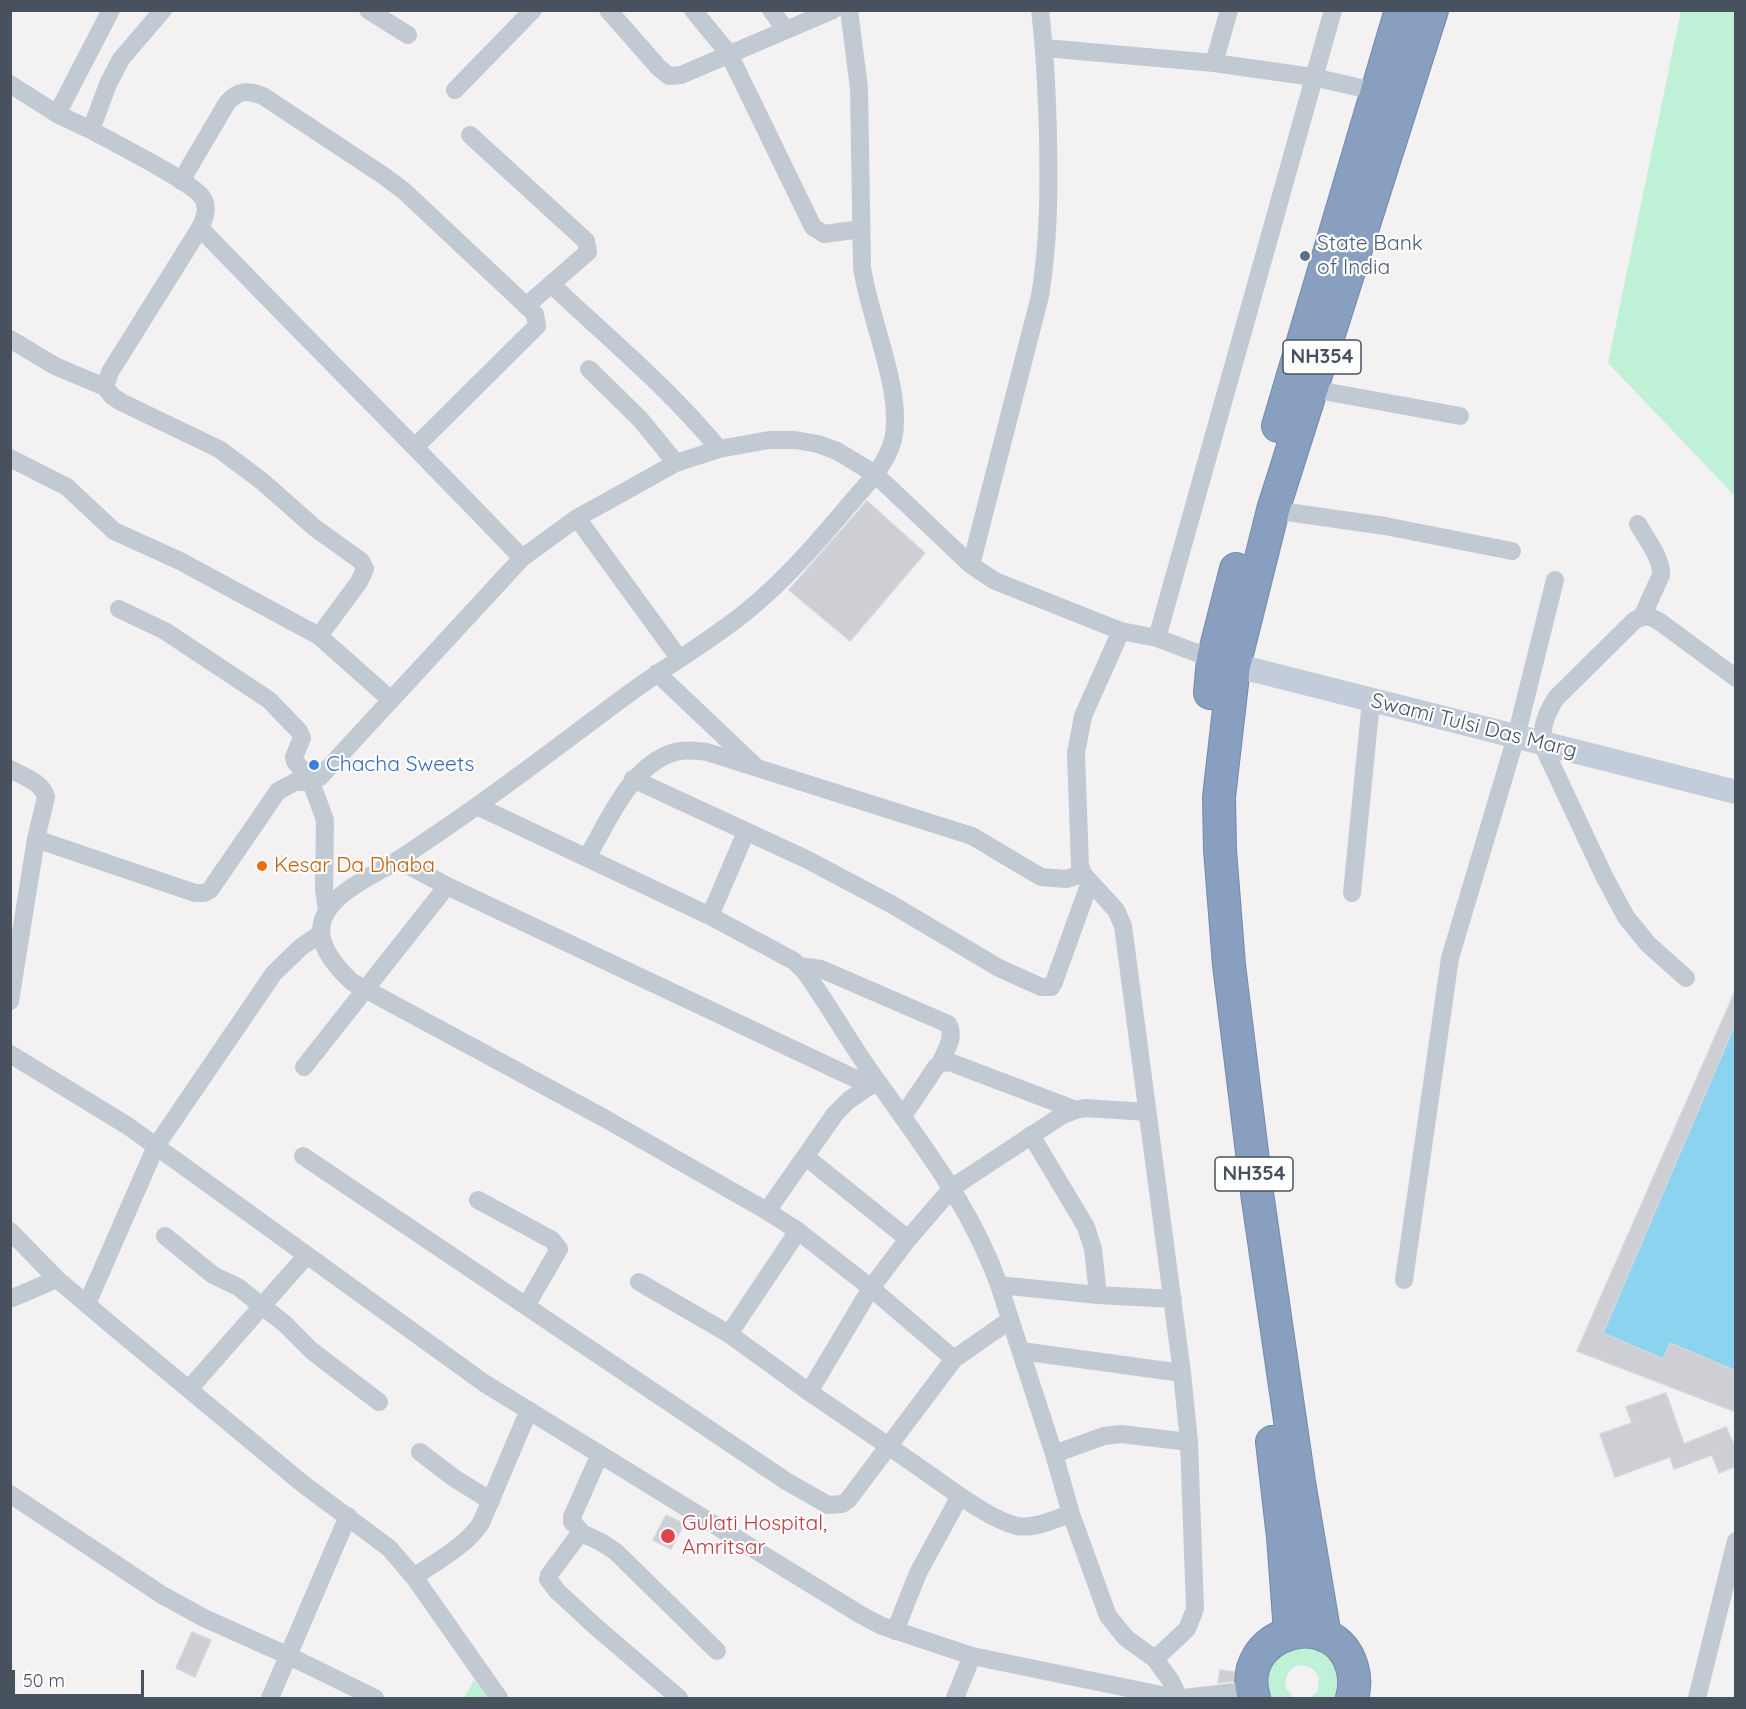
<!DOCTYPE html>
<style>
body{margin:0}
#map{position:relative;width:1746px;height:1709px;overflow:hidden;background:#f3f1f1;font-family:Quicksand,sans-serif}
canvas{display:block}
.frame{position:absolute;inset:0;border:12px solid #48525f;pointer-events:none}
.scale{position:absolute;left:12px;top:1670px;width:132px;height:27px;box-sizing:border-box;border:3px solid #48525f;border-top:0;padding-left:8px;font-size:18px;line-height:21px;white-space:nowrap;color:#48525f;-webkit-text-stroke:4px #fff;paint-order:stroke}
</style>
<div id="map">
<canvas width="1746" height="1709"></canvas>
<div class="frame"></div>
<div class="scale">50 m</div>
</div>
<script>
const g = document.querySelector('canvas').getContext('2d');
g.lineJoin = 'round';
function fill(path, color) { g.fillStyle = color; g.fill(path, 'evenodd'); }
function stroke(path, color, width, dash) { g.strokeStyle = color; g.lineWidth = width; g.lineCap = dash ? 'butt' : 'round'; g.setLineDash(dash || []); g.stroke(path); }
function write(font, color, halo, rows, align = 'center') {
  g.font = font + ' Quicksand,sans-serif'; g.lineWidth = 4.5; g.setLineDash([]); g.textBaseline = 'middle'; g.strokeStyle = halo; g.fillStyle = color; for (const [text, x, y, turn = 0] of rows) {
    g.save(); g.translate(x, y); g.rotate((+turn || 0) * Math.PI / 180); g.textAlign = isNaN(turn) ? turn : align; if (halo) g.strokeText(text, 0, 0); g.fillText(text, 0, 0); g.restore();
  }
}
const green = new Path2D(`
 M1717 10 1736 13 1735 496 1608 363 1681 11Z
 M1318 1647C1339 1665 1342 1671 1337 1698H1310L1318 1691 1319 1677C1307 1656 1282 1665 1286 1689L1294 1698H1267L1266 1668 1284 1648Z
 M474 1680 488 1698H464Z`);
const water = new Path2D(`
 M1735 1022V1371L1671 1343 1663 1359 1603 1333Z`);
const building = new Path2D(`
 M867 501 925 553 850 641 789 590Z
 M1736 989V1022L1603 1333 1663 1359 1670 1343 1736 1371V1412L1577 1351Z
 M1666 1393 1684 1444 1726 1427 1736 1449V1466L1719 1473 1712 1455 1674 1469 1670 1457 1615 1477 1600 1434 1632 1423 1626 1407Z
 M666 1515 684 1524 671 1549 653 1540Z
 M192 1632 211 1640 195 1677 176 1668Z
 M1220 1670 1234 1672V1681L1218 1683Z`);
const street = new Path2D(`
 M368 10 408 35
 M608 10 659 68 669 76 681 75 833 10
 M693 10 729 54 813 227 824 234 861 229
 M771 10 786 30
 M849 10 859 88 862 267C869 318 904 392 893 440 886 466 865 486 848 506 817 543 784 581 747 611 709 642 666 666 627 695 566 740 507 786 444 829 429 839 414 850 398 860 376 874 338 890 326 913 311 939 334 965 352 982L604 1118 767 1211 798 1231 871 1288 954 1359
 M1045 48 1214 63 1313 77 1383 93
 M1214 63 1229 10
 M10 84 57 114 91 130 108 84 121 59 163 10
 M455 90 533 10
 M57 114 111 10
 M91 130C112 142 191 181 202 197 209 207 205 218 200 228L110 372 105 387 112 396 121 402 219 449 263 482 315 528 361 561 365 569 359 582 319 636 391 700
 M470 135 586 241 588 252 526 306
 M181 181 227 103C238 90 248 90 263 96L384 176 404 191 535 314 537 326 416 446
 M200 228C307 339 416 447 522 558
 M551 284C608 338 669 388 719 449
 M10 339 55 366 105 387
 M589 369 640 419 676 463
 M1312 389 1460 416
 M10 458 67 487 114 531 180 561 319 636
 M1273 510 1385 526 1512 551
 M577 518 679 658
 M1638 524C1646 539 1662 558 1661 575L1642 617
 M971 565 1040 296C1049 242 1049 189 1048 135 1047 93 1045 52 1040 10
 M119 609 165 631 269 700 299 731 302 738 294 757 295 761 311 782 325 820 324 890 327 910
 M1121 631 1083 716 1076 753 1080 866 1083 874 1116 910 1123 926 1182 1373 1189 1442 1195 1609 1187 1629 1155 1659
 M1213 659 1157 638 1333 10
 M657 673 754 765
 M10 769C23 776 42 782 46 797L36 839
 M633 779 806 859 891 904 999 968 1041 987H1051L1054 982 1090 882
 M477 806 710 916 794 961 805 972C831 1008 852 1047 878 1082 925 1149 971 1207 999 1285L1054 1454 1071 1514 1108 1616 1126 1638 1155 1659 1171 1681 1179 1698
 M587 857C609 821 630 765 675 752 686 749 696 751 707 752L972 836 1041 877 1066 879 1083 874
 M398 860 447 886 871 1086
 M1352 893 1371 701
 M710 916 746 832
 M799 966 821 969 948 1024C956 1037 945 1051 940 1064
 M1686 978 1648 944 1626 917 1604 876 1542 744C1542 725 1546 714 1556 698L1635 620C1645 615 1651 616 1660 622L1736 678
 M10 1001 36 839 195 893H204L210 890 278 791 295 782H311L320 777 522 558 577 518 676 463 719 449 769 440H795L818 444 837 451 875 474 971 565 995 581 1121 631 1157 638
 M10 1054 128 1126 484 1383 861 1615 882 1626 972 1656 1176 1698
 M304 1067 447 886
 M903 1116 936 1067 943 1062 952 1063 1076 1110
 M1031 1135 1086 1227 1093 1249 1098 1295
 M303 1156 786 1481 828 1505 842 1504 848 1500 954 1359 1010 1320
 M806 1157 908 1239
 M478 1200 552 1240 559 1249 526 1306
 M767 1211 835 1114 849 1100 877 1081
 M10 1231 57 1279 110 1324 303 1484 389 1548 414 1577 499 1698
 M165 1236 213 1275 238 1287 285 1324 312 1351 379 1402
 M1404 1280 1450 958 1516 737 1555 580
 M639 1282 729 1334 809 1392
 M999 1285 1098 1295 1173 1299
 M10 1299 57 1279
 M87 1304 156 1146 274 973 301 947 320 934
 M729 1334 798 1231
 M1021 1351 1182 1373
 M189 1389 307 1255
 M420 1452 454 1478 491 1501
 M600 1454 572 1517V1522L579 1529 578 1536 549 1575 548 1579 557 1591 596 1627 679 1698
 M1054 1454 1104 1436 1121 1434 1189 1442
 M10 1494 162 1595 204 1618 289 1656 375 1698
 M1071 1514C1054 1519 1035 1529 1017 1526 991 1520 953 1491 930 1475 890 1447 849 1419 809 1392L871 1288 908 1239 953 1187 1061 1116 1076 1110 1085 1108 1147 1112
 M579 1532 601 1542 616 1552 717 1651
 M414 1577C438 1560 465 1547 481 1523L529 1410
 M895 1631 918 1573 960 1496
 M270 1698 348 1516
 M955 1698 972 1656
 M1184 1698 1252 1690
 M1697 1698 1736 1541`);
const secondary = new Path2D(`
 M1218 661 1736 792`);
const highway = new Path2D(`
 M1278 426 1401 10
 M1210 693 1213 659 1236 569
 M1272 1442 1283 1537 1290 1632
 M1325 1636 1299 1482 1257 1193 1229 965 1220 850 1219 797 1234 666 1273 510 1432 10
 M1254 1698C1234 1632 1334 1604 1352 1667 1355 1677 1355 1688 1352 1698`);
const markers = [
 [1305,256,6,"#5c6f8a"],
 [314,765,6,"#3f7fe0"],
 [262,866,6,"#e8710a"],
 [668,1536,8,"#e0444e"]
];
const shields = [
 [1322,357,78],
 [1254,1174,78]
];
const shieldNames = [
 ["NH354",1322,357],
 ["NH354",1254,1174]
];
const serviceNames = [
 ["State Bank",1317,244],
 ["of India",1317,268]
];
const streetNames = [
 ["Swami Tulsi Das Marg",1474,726,14]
];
const shopNames = [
 ["Chacha Sweets",326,765]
];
const foodNames = [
 ["Kesar Da Dhaba",274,866]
];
const healthNames = [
 ["Gulati Hospital,",682,1524],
 ["Amritsar",682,1548]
];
fill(green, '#bff1d6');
fill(water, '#8bd3ef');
fill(building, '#cdcfd5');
stroke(building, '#d5d6dc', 1.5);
stroke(highway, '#738aac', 34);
stroke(street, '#c1cad3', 18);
stroke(secondary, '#c3ccda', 24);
stroke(highway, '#889fc0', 32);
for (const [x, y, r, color] of markers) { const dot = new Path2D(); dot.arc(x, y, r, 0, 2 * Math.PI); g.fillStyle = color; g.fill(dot); stroke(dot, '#fff', 2); }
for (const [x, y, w] of shields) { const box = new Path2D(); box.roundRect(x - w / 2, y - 17, w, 34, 4.5); g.fillStyle = '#fff'; g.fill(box); stroke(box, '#48525f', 1.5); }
write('bold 20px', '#48525f', null, shieldNames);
write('21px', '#4e5e75', '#fff', serviceNames, 'left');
write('21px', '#48525f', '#fff', streetNames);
write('21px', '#366cbe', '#fff', shopNames, 'left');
write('21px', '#c56008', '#fff', foodNames, 'left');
write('21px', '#be3a42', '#fff', healthNames, 'left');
</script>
